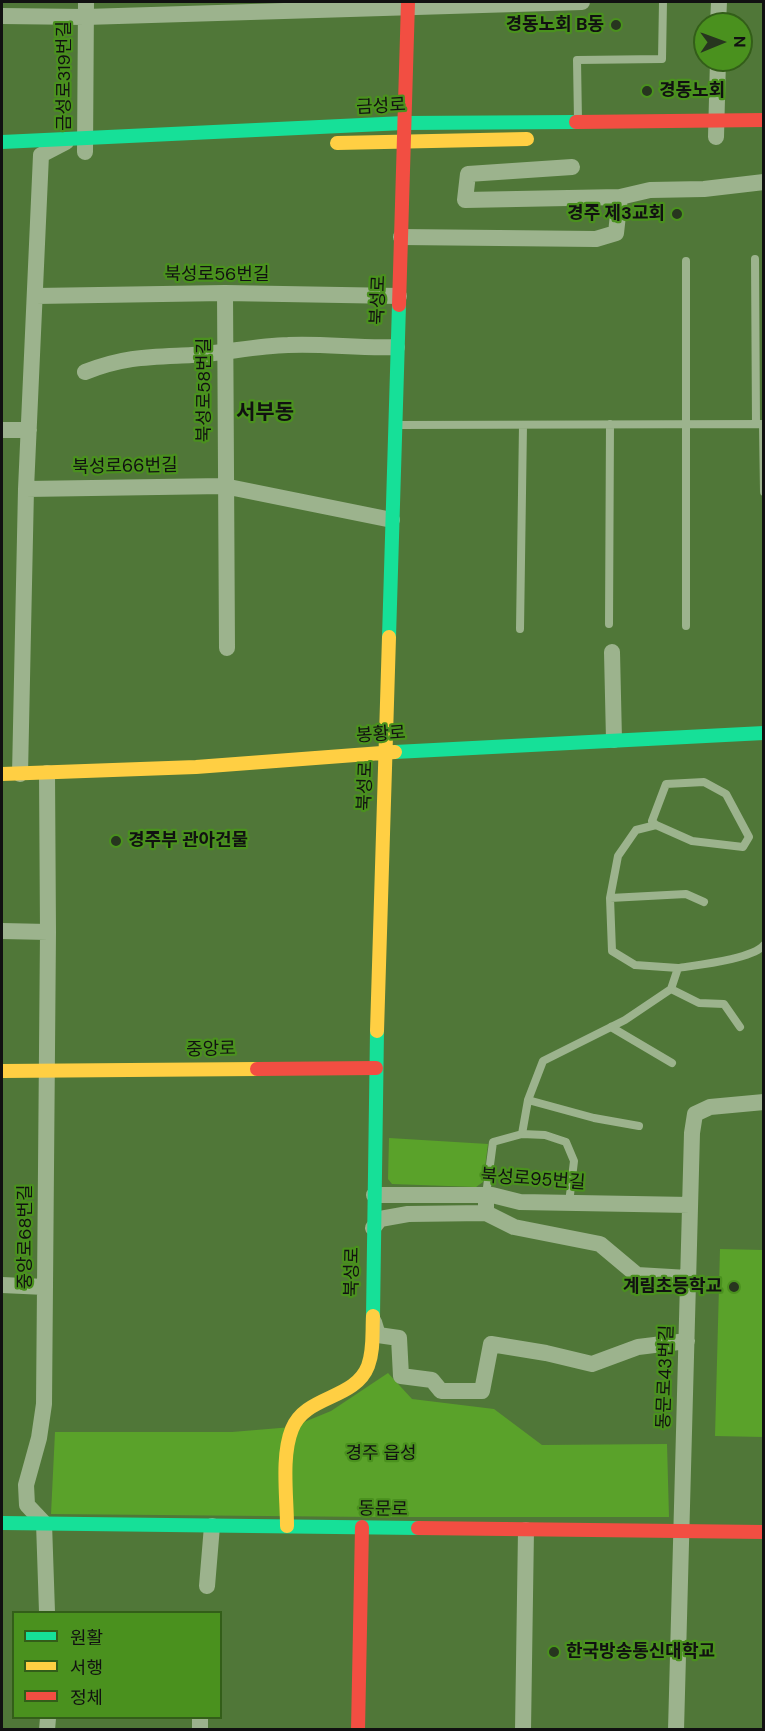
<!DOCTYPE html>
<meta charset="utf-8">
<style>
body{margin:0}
#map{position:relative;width:765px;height:1731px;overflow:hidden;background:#507738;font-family:"DM Sans","Noto Sans KR",sans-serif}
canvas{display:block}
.frame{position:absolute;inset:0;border:3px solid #111;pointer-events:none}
.legend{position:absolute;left:12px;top:1611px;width:210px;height:108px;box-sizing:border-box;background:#4a911e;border:2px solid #335e19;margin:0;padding:8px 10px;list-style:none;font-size:18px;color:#111}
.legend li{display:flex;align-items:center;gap:12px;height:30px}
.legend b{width:30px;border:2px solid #335e19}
.north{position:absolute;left:693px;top:12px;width:60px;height:60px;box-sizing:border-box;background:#4a911e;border:2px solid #335e19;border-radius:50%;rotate:89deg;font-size:16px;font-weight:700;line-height:24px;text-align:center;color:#111}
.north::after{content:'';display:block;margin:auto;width:21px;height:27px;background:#27351f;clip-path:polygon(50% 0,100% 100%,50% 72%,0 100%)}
</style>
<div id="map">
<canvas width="765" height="1731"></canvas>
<div class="frame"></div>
<ul class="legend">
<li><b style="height:8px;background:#16e098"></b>원활</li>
<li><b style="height:8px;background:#ffcf43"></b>서행</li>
<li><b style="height:8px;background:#f24e42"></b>정체</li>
</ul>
<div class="north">N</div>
</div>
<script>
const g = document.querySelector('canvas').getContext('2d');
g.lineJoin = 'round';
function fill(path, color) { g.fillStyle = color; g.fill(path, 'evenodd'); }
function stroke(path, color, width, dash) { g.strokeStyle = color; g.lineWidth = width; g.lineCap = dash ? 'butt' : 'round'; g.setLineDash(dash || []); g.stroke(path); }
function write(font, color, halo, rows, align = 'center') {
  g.font = font + ' "DM Sans","Noto Sans KR",sans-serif'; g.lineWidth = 4.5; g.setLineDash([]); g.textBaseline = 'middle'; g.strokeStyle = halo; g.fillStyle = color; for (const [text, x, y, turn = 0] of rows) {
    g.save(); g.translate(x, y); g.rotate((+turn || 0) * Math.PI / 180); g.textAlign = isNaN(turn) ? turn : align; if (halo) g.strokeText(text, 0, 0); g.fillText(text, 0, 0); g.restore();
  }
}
const green = new Path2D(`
 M389 1138 488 1144 483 1182 476 1187 392 1184 388 1179Z
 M720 1249 763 1250V1437L715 1436Z
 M388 1373 412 1399 494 1409 542 1445 667 1444 669 1517H374L51 1514 55 1432H232L292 1427 331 1411Z`);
const lane = new Path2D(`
 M578 121 577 60 662 59 663 2
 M755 259 756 424
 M686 261V626
 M763 424 764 492
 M398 425 764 424
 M609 624 610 424
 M520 629 523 425
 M610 898 686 894 704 902
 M678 968C697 965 753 959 764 945
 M671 989 699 1003 724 1004 740 1027
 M611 1027 672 1063
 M528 1100 594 1118 639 1126
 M522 1134 545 1135 566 1142 574 1161 569 1203
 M486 1195 493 1142 522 1134 528 1100 543 1061 625 1020 671 989 678 968 635 965 612 951 610 898 618 856 636 830 656 825 692 841 743 847 749 837 726 794 704 782 666 784 652 821 656 825`);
const street = new Path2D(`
 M2 16 85 17 582 2
 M718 24 719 2
 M716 137 718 60
 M85 152 86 2
 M620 197 650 190 704 189 764 182
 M401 237 596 239 616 233 620 197 465 200 468 174 572 167
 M225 293 227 648
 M36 296 225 293 399 296
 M85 372C125 356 151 357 192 355 224 353 256 346 288 345 324 343 361 349 397 347
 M2 430H29
 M26 489 224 486 392 520
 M612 652 614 740
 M47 773 48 932 44 1404 39 1438 26 1485 27 1505 44 1523 47 1612
 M20 774 26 489 41 155 66 142
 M2 931 48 932
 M374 1195H492L520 1202 690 1205
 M486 1195V1213L514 1227 600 1244 637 1275 688 1278
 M373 1228 380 1219 408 1214 486 1213
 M2 1285 45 1287
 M374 1322 378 1335 399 1338 401 1376 432 1380 441 1391H482L491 1344 546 1353 592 1364 638 1347 687 1341
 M207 1586 212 1526
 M47 1730 48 1718
 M200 1730V1718
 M523 1730 526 1530
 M676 1730 692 1133 695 1114 710 1107 764 1102`);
const fast = new Path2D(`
 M2 142 404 123 576 122
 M389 637 399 305
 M395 752 764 733
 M373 1316 377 1031
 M2 1523 418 1528`);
const slow = new Path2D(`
 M337 143 527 139
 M2 774 196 767 395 752
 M377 1031 389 637
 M2 1071 257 1069
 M287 1526C287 1497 281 1456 292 1429 305 1395 355 1400 368 1366 374 1350 372 1333 373 1316`);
const jam = new Path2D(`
 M576 122 764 120
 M399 305 408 2
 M257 1069 376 1068
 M418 1528 764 1532
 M358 1730 362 1527`);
const markers = [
 [616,25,6,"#27351f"],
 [647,91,6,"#27351f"],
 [677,214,6,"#27351f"],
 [116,841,6,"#27351f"],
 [734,1287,6,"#27351f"],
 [554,1652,6,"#27351f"]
];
const poiNames = [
 ["경동노회 B동",604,25],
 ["경동노회",659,91,"left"],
 ["경주 제3교회",665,214],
 ["경주부 관아건물",128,841,"left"],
 ["계림초등학교",722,1287],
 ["한국방송통신대학교",566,1652,"left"]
];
const streetNames = [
 ["금성로319번길",65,76,-90],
 ["금성로",381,107,-3],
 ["북성로56번길",217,275],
 ["북성로",379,300,-88],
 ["북성로58번길",205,390,-90],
 ["북성로66번길",125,467,-1],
 ["봉황로",381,735,-4],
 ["북성로",366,786,-88],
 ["중앙로",211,1050,-1],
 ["북성로95번길",533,1180,4],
 ["중앙로68번길",26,1237,-90],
 ["북성로",353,1272,-89],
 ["동문로43번길",666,1377,-88],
 ["동문로",383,1510,1]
];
const parkNames = [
 ["경주 읍성",381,1454]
];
const quarterNames = [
 ["서부동",265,413]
];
fill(green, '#5aa22a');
stroke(lane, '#9cb38d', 8);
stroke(street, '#9cb38d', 16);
stroke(fast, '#16e098', 14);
stroke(slow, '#ffcf43', 14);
stroke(jam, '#f24e42', 14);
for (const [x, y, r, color] of markers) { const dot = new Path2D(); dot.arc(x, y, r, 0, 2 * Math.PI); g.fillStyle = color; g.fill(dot); stroke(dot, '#4a911e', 2); }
write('bold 18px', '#111', '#4a911e', poiNames, 'right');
write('18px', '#111', '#4a911e', streetNames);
write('18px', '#111', '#4a911e', parkNames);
write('bold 21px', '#111', '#4a911e', quarterNames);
</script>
